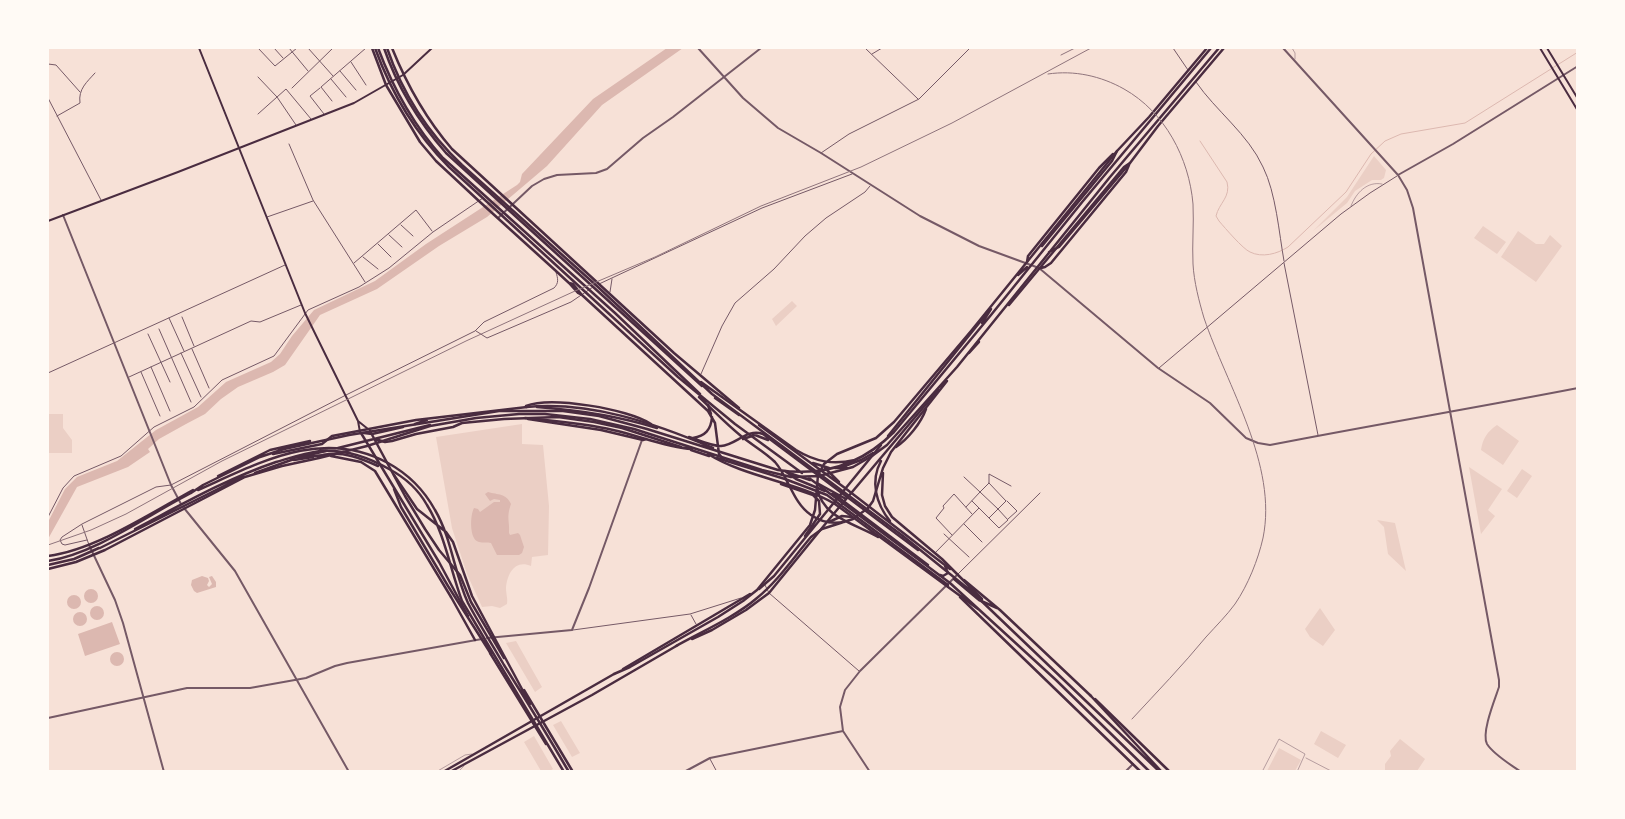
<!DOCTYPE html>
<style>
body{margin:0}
#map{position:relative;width:1625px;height:819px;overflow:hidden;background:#f7e1d7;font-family:Manrope,sans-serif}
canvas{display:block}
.frame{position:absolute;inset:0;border:49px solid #fffaf5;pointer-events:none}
</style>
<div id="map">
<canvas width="1625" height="819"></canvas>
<div class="frame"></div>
</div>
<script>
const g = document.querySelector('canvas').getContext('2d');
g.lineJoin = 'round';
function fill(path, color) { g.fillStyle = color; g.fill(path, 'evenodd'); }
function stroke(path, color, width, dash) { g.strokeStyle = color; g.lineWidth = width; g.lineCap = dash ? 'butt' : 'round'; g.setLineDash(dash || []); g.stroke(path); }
const green = new Path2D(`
 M1374 156 1386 170 1384 178 1381 180H1372L1355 191 1347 203 1313 231 1347 197Z
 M1483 226 1506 242 1497 254 1474 238Z
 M1518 231 1536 244H1544L1550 235 1562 246 1536 282 1501 257Z
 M792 301 797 306 776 326 772 319Z
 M48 414H63V428L72 440V453H48Z
 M522 424V444L543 445 549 506 548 555 532 557 531 566C515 559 507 574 506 588 506 594 508 599 507 604L500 608 492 606 482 607 467 574 452 528 436 437Z
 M1497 425 1519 441 1503 465 1481 450C1483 438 1487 432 1497 425Z
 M1469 467 1502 489 1488 510 1495 516 1481 534Z
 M1522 469 1532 476 1517 498 1507 491Z
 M1377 520 1395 523 1406 571 1388 554 1384 527Z
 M1320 608 1335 630 1323 646 1310 637 1305 629Z
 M516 641 542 687 535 692 506 643Z
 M561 721 580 753 572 757 553 725Z
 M1321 731 1346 745 1338 758 1314 744Z
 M534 736 553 769 550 771H541L524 742Z
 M1400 739 1425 759 1417 771H1387L1385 770V764L1391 756 1390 751Z
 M1279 748 1301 760 1295 771H1267Z`);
const water = new Path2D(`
 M667 48H683L602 105 547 166 487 217 439 246 377 289 320 315 285 365 273 372 238 387 221 399 205 414 186 424 159 439 148 449 150 452 128 467 77 487 48 539V522L65 489 77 477 117 461 156 430 198 407 226 382 271 362 280 354 292 336 314 310 375 281 426 244 517 185 520 182 522 174 593 99Z
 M488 492C498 495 506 493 511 504 506 518 510 521 509 533L510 535 518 533 520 535 524 547 522 553 519 555H497L491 543C487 542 483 543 479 542 469 540 470 515 474 508L478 509 480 512 494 502H500V500L494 499 490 501 485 494Z
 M202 576 208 578 209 581 207 585 209 587 212 584 209 577 212 576 216 582V587L197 593 194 591 191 585 192 580Z
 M84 596a7 7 0 1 1 14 0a7 7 0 1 1-14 0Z
 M67 602a7 7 0 1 1 14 0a7 7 0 1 1-14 0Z
 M90 613a7 7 0 1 1 14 0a7 7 0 1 1-14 0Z
 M73 619a7 7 0 1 1 14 0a7 7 0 1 1-14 0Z
 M112 622 120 644 85 656 78 634Z
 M110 659a7 7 0 1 1 14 0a7 7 0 1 1-14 0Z`);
const stream = new Path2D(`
 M1200 141 1227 182C1231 197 1219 203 1216 216L1219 221C1225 228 1243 249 1250 252 1262 258 1277 254 1288 247L1346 192 1371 154 1385 141 1401 134 1465 123 1578 52`);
const service = new Path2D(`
 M1292 48 1295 53V59
 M1351 206C1356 193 1367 181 1382 184
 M1306 758 1333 772
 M436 772 465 755 472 754
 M458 772 464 766
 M1262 772 1279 739 1305 754 1297 772`);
const pedestrian = new Path2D(`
 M1284 263 1318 435`);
const minor = new Path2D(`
 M258 48 275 66 297 48
 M274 48 283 58
 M289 48 308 71
 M308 48 333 76
 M865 48 918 99
 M1173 48 1188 70
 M872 54 882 48
 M351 62 366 85
 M48 64 56 65 80 92
 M340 71 356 90
 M258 77 277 97 296 125
 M331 79 346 97
 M1196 82C1216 111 1248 134 1263 167 1276 193 1279 233 1284 261
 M292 88 333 48
 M320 88 310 96 324 114
 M48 98 101 200
 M332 101 321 87 366 48
 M258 114 286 89 311 119
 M57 116 80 103C78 89 87 82 95 73
 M289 144 313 200 365 282
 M821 153 849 134 919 99 970 48
 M267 217 313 201
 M401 225 413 236
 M389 235 402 247
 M378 244 391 257
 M363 257 378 269
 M354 263 416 210 432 231
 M599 284 762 208 852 174
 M610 292 612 279
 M182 317 194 346
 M169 318 184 351
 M159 329 191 402
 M476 331 487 338 571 302 593 287
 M148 334 170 382
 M192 349 209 388
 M181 353 201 397
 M151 367 170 411
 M1159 368 1341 214 1370 193 1397 176
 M141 372 160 416
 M48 373 285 265
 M701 374 722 326 735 303 774 269 805 236 826 218 865 192 870 186
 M129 377 251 321 260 322 301 305
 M964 477 980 492 989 483V474L1011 486
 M1007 501 1017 511 1008 519
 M966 507 980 492 998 509 989 518 979 508
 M48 517 63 488 74 476 121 456 154 427 194 407 222 380 274 356 308 310 359 287 389 268 433 232 483 198
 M989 518 999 528 1008 520 998 509 1006 501 989 483
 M964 524 982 542
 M82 525 89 545
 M944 534 969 557
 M952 535 936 518 944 508 943 506 954 494 972 514
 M87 540 65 545 62 544 60 540 62 537 82 524 156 487 171 485 346 395 475 331 484 322 554 288C559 283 558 279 556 272
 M935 553 979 508 972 501
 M958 574 1040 493
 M765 585 769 593 859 671
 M691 615 696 624
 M573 630 690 614 741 598
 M710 759 717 772`);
const tertiary = new Path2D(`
 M698 48 743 98 778 128 821 153 920 216 979 246 1039 268 1158 368 1210 403 1246 438 1258 443 1270 445C1372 425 1475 408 1578 388
 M1283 48 1398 175 1407 190 1413 208 1499 680V687C1495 699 1481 733 1487 744 1494 755 1510 764 1521 772
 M1398 175 1453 144 1578 66
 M63 215 171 485 181 504
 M498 218 532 186 544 179 557 175 596 173 607 169 643 138 673 117 761 48
 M184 508 235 571 349 772
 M89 545 115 600 123 623 164 772
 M487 638 572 630 589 588 642 440
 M48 718 187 688H250L306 678 335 666 347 663 482 639
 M684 772 710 758 843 731
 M870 772 843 731 840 707 845 690 860 671 958 574
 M1125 772 1133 764`);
const secondary = new Path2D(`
 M199 48 305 313 358 421 360 432
 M1540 48 1578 111
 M1547 48 1578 99
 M48 221 178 172 354 103 403 75 432 48
 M358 421 368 429`);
const primary = new Path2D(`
 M372 48 386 85 420 142 436 161 480 202 556 271 569 283 573 284 582 295
 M378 48C393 88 414 126 443 158L615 313 700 394
 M384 48C397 86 419 122 446 153L702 386
 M392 48C407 85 426 119 452 149L674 353 739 408
 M1042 246 1112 161 1117 151 1149 117 1207 48
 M1027 262 1028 256 1099 168 1113 154
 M1041 268 1045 267 1051 263 1126 172 1129 165
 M569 283 578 293 582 295 708 411 715 423 719 454 722 458
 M1009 305 1124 167 1130 163 1158 126 1224 48
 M969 353 979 342
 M715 398 739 415
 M708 405 711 414
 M526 406C551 396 629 409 651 424
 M537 407C578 410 618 416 657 428
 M528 419 601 430 643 440 646 439
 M415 424 427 420
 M759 425 845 488 950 569
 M370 431 405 496 425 529 439 550 460 575 471 602 504 658
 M361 433 439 562 468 616
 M364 433 372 434 403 427
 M888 436 988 312
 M689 437C698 440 711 446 721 446 736 445 747 428 763 434L918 550
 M693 438C705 436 711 430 712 417
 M375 439 385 442 392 441 416 434 453 427 462 423 504 419 558 417 594 422 622 428 681 447
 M743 439 755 435 768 440
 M896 447C908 439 921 423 926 409
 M338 448 430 425
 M691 450 709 456
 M273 454 322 444 332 436 416 420 527 407
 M323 455C343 451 360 458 378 466
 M304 456 326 451
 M717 458 785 479 827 495 948 585
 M294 460 313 457
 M881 461C870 481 876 504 890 521
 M813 463 829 468
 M842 467 861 460 873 453
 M825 468 839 482
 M835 468H847
 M785 471 796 479 825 491
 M255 473 294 459
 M789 473 810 480
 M817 483 846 499
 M781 484 813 495 819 501 820 514 805 536
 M832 494 838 497 928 565
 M829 522 842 516 852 517
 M48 556C95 550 151 513 193 490
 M48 569 76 562 105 550 243 478
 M940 575 943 576 948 573 945 566
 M954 579 979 600 997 608
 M964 580 1000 610 1091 696
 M759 589 774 576 881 445
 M451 597 475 640
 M960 597 1141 772
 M692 639 712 630 746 610 769 593 831 517 938 390
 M490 653 546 744
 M623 669 750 594
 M524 690 573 772
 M1095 699 1170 772
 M443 772 614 674
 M450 772 592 695 678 645`);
const trunk = new Path2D(`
 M375 48C391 92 415 133 449 167L678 377 735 424 802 473
 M387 48C402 92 428 133 462 165L598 287 712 394 903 536 971 591 1160 772
 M1049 252 1059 247 1130 163
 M1018 275 1027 267
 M982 323 991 309
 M701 382 796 450C816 462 833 465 855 460
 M699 397C713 410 726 424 741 436 752 445 765 452 775 462 789 478 793 503 811 515 821 522 833 524 844 522
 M526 407C591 401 654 423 713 448
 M525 418C554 421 584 423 613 430 640 436 665 447 692 449
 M708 454C747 478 795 481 835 504L978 609
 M331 456 361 462 375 471 451 597
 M291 458 325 455
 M883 473 882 495 885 506 892 517 942 559 982 599
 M394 475 417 509 446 532 453 542 472 596 530 704
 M218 476 270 450 310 441
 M809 478 950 583 1056 680 1150 772
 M817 488C823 518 854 523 878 537
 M394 489 401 507 448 586 491 654
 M198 490C259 463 322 427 388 463 408 474 424 490 435 510 452 539 454 573 468 603 479 624 492 644 504 665 526 700 548 736 569 772
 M191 493 203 485 260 457 284 449 349 435 499 411H563L599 416 647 429 778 470C823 477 861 465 894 432L991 315 1083 201 1211 48
 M135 529C181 505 226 479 276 462 290 458 305 453 320 451 344 449 368 457 389 469 404 477 418 489 427 505 445 534 450 569 462 601L564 772
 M100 548 238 479 282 466 319 458 367 446 430 426 476 418 519 414H545L590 419 634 429 762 470 791 477 819 476 853 467 872 456 887 445 957 367 1110 177 1219 48
 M48 561C95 554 148 515 191 493
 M48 565 74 559 99 548
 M676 646C701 632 735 617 757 598 778 581 793 558 811 537L822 529 853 519 868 508 873 501 883 468 891 452 947 381
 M614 674 630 667 718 617 743 601 757 590 810 525 815 510 818 475 824 464 837 454 876 438 894 422 971 331 1117 151
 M1090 695 1162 772`);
const rail = new Path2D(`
 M1061 55 1075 48
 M1048 74C1074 70 1101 76 1124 89 1165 112 1189 158 1193 204 1194 224 1192 244 1193 264 1194 282 1199 301 1204 318 1227 386 1278 465 1263 538 1258 560 1248 585 1235 604 1227 615 1216 626 1206 637 1183 665 1157 692 1132 719
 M48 545 91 530 126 514 222 461 466 341 575 291 655 257 761 206 861 167 952 123 1091 48`);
fill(green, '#ebcfc5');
fill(water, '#dcb8b0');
stroke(stream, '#dcb8b0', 1);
stroke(service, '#755966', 0.5);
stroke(pedestrian, '#755966', 1);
stroke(minor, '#755966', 1);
stroke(tertiary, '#755966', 2);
stroke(secondary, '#4a2c40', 2);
stroke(primary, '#4a2c40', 2.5);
stroke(trunk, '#4a2c40', 2.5);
stroke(rail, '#8f747c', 1);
</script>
